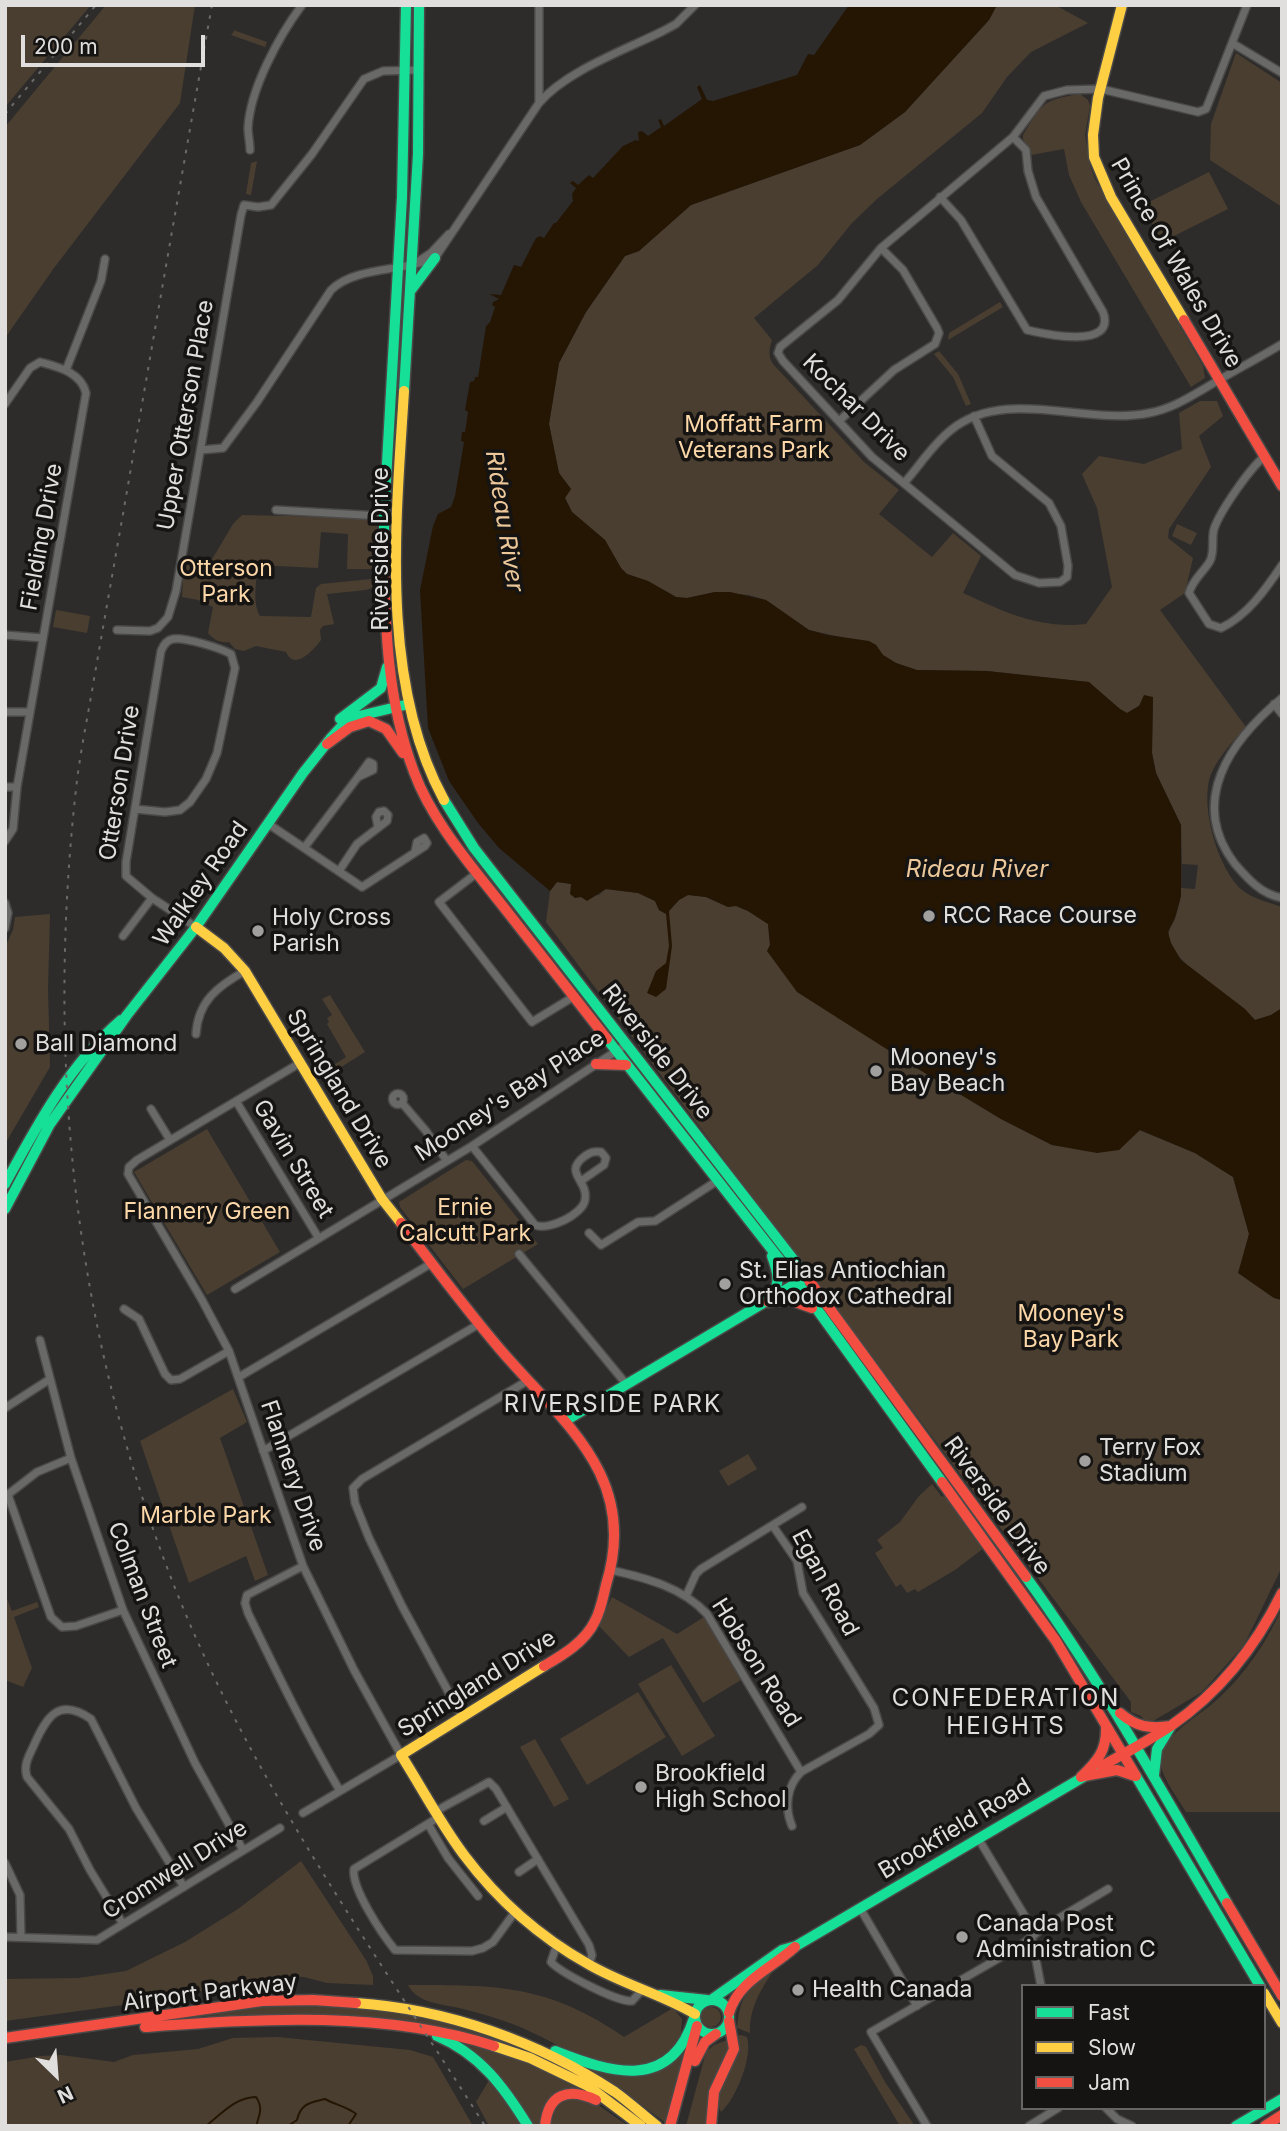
<!DOCTYPE html>
<style>
body{margin:0}
#map{position:relative;width:1287px;height:2131px;overflow:hidden;background:#2d2c2b;font-family:Inter,sans-serif}
canvas{display:block}
.frame{position:absolute;inset:0;border:7px solid #e0dfde;pointer-events:none}
.legend{position:absolute;left:1021px;top:1984px;width:245px;height:126px;box-sizing:border-box;background:#151413;border:2px solid #666564;margin:0;padding:9px 12px;list-style:none;font-size:21px;color:#e0dfde}
.legend li{display:flex;align-items:center;gap:14px;height:35px}
.legend b{width:35px;border:2px solid #666564}
.north{position:absolute;left:21px;top:2040px;width:70px;height:70px;-webkit-text-stroke:5px #151413;paint-order:stroke;rotate:155deg;font-size:19px;font-weight:700;line-height:28px;text-align:center;color:#e0dfde}
.north::after{content:'';display:block;margin:auto;width:24px;height:32px;background:#e0dfde;clip-path:polygon(50% 0,100% 100%,50% 72%,0 100%)}
.scale{position:absolute;left:21px;top:35px;width:184px;height:32px;box-sizing:border-box;border:4px solid #e0dfde;border-top:0;padding-left:9px;font-size:21px;line-height:24px;white-space:nowrap;color:#e0dfde;-webkit-text-stroke:5px #151413;paint-order:stroke}
</style>
<div id="map">
<canvas width="1287" height="2131"></canvas>
<div class="frame"></div>
<ul class="legend">
<li><b style="height:9px;background:#16e098"></b>Fast</li>
<li><b style="height:9px;background:#ffcf43"></b>Slow</li>
<li><b style="height:9px;background:#f24e42"></b>Jam</li>
</ul>
<div class="north">N</div>
<div class="scale">200 m</div>
</div>
<script>
const g = document.querySelector('canvas').getContext('2d');
g.lineJoin = 'round';
function fill(path, color) { g.fillStyle = color; g.fill(path, 'evenodd'); }
function stroke(path, color, width, dash) { g.strokeStyle = color; g.lineWidth = width; g.lineCap = dash ? 'butt' : 'round'; g.setLineDash(dash || []); g.stroke(path); }
function write(font, color, halo, rows, align = 'center') {
  g.font = font + ' Inter,sans-serif'; g.lineWidth = 7; g.setLineDash([]); g.textBaseline = 'middle'; g.strokeStyle = halo; g.fillStyle = color; for (const [text, x, y, turn = 0] of rows) {
    g.save(); g.translate(x, y); g.rotate((+turn || 0) * Math.PI / 180); g.textAlign = isNaN(turn) ? turn : align; if (halo) g.strokeText(text, 0, 0); g.fillText(text, 0, 0); g.restore();
  }
}
const green = new Path2D(`
 M5 5H91L5 107Z
 M106 5H195L180 103 54 268 5 338V127Z
 M997 5H1055L1088 23 1031 52 1007 77 982 113 877 199 852 223 818 265 754 318 772 340C769 349 768 357 773 364L864 462 899 490 879 514 932 557 953 533 981 556 963 593C1005 612 1038 629 1086 624L1112 587 1097 508 1082 474 1099 456 1144 464 1182 449 1179 413 1200 401H1217L1223 416 1199 436 1211 467 1169 529 1168 538 1193 558 1185 593 1160 610 1246 727C1233 741 1219 756 1211 774 1199 805 1218 869 1242 890 1253 899 1268 902 1282 907V1008L1271 1015 1255 1020C1238 1001 1162 959 1169 931 1170 927 1172 924 1174 921 1178 911 1181 899 1181 888L1195 889 1198 865 1182 864 1181 825 1156 773 1152 753 1153 697 1127 713 1120 709 1088 682 987 671 917 670 896 663 883 655 876 645 809 630 766 600 749 595 715 592 687 598 676 597 648 581 627 574 621 568 605 540 572 512 565 498 571 489 559 473 549 424 559 363 586 312 625 256 639 251 691 205 860 145 905 112 989 20Z
 M235 30 236 31 267 42 265 47 231 35Z
 M1236 53 1282 83V207L1210 160 1211 124Z
 M1080 94 1088 100 1090 106 1085 135 1090 165 1095 179 1203 366 1205 378 1191 387 1081 202 1069 175 1064 149 1031 155 1023 139V135C1043 103 1042 100 1080 94Z
 M257 161 251 195 246 194 251 163Z
 M1209 172 1228 209 1162 242 1143 205Z
 M1000 302 1003 307 948 340 949 333Z
 M939 351 958 374 971 404 966 406 953 377 934 354Z
 M242 515 377 518V569H347L348 534 321 532 318 568 257 565C257 581 252 603 260 616L311 617 316 588 321 584 371 579 373 582 372 588 366 590 327 594 334 624 323 626 320 630 321 640C314 649 295 672 286 652L256 646 244 651 235 649 229 642C220 643 214 640 208 633L213 607 198 600 182 597 184 566 188 562 197 564 211 561 233 524Z
 M1177 524 1197 533 1191 545 1172 536Z
 M56 610 90 616 87 633 53 627Z
 M557 882 571 884 581 897 599 895 605 889 638 893 655 901 659 910 666 914 679 900 688 895 706 897 728 907 736 906 748 911 768 924 770 945 767 951 910 1064 1001 1119 1052 1145 1119 1150 1139 1130 1195 1153 1233 1177 1249 1234 1239 1273 1274 1298 1282 1300V1567L1244 1645 1202 1692 1148 1724 1141 1716 1131 1712V1702L546 922 550 891Z
 M50 914 48 989 50 1067 5 1144V947L13 930 15 917Z
 M330 995 365 1052 335 1071 332 1066 346 1057 327 1024 329 1022 327 1018 332 1015 322 999Z
 M207 1129 280 1252 207 1295 134 1172Z
 M466 1160 472 1161 538 1244 463 1289 400 1207 399 1202Z
 M233 1389 247 1422 220 1438 268 1575 255 1581 246 1556 189 1583 140 1441Z
 M748 1454 757 1469 728 1486 719 1471Z
 M932 1484 942 1497 946 1495 984 1548 955 1570 918 1592 915 1589 907 1593 901 1584 896 1587 875 1553 883 1548 877 1540 900 1522 919 1496Z
 M5 1594 12 1611 37 1602 39 1607 14 1617 32 1668 23 1687 5 1680Z
 M612 1597 677 1634 704 1617 741 1680 703 1703 663 1638 629 1657 598 1625Z
 M1282 1608V1812H1186C1177 1796 1156 1772 1161 1753 1168 1732 1205 1712 1220 1697 1246 1673 1268 1640 1282 1608Z
 M671 1665 715 1736 682 1756 638 1684Z
 M638 1692 666 1737 587 1785 560 1739Z
 M535 1739 569 1799 554 1807 520 1747Z
 M301 1861 366 1960 373 1976V1985L327 1983 304 1977 277 1976 145 2002 5 2021V1979L78 1978 126 1971 185 1942 238 1909Z
 M773 1971C760 1991 749 2009 750 2033L737 2028C740 1995 747 1990 773 1971Z
 M408 1985C496 1985 547 1984 624 2037L673 2008 682 2019 680 2044C667 2053 654 2064 638 2066 599 2072 564 2047 531 2032 509 2021 483 2014 459 2008 441 2004 417 2003 408 1985Z
 M269 2004H351L462 2026 537 2054 500 2042 265 2015 199 2016 198 2014Z
 M701 2017a10 10 0 1 1 20 0a10 10 0 1 1-20 0Z
 M741 2035 747 2037C753 2057 736 2099 721 2112 711 2095 731 2054 737 2036Z
 M277 2037 410 2050 433 2057 473 2126H5V2062L41 2056 61 2055 114 2062 133 2055 198 2049 233 2038Z
 M730 2039 708 2126H686L706 2052 714 2045Z
 M462 2041 515 2057 580 2088 562 2092 543 2126H532Z
 M861 2045 866 2047 885 2082 915 2126H900L854 2049Z
 M679 2053 685 2056 676 2080 666 2123 621 2090 585 2068 622 2076Z
 M491 2077 522 2126 488 2124 476 2102Z
 M571 2096 594 2102 628 2126H551L555 2109Z`);
const water = new Path2D(`
 M849 5H997L989 20 905 112 860 145 691 205 639 251 625 256 586 312 559 363 549 424 559 473 571 489 565 498 572 512 605 540 621 568 627 574 648 581 676 597 687 598 715 592H730L766 600 809 630 828 635 869 641 876 645 883 655 896 663 917 670 987 671 1089 682 1120 709 1127 713 1139 706 1144 695 1153 697 1152 753 1156 773 1181 825V896L1175 918 1168 932 1171 943 1181 960 1245 1009 1255 1020 1271 1015 1282 1008V1300L1274 1298 1238 1273 1249 1234 1233 1177 1195 1153 1140 1130 1119 1150 1097 1153 1052 1145 1001 1119 910 1064 797 992 767 951 770 945 768 924 748 911 736 906 728 907 706 897 688 895 679 900 669 911 672 946 666 989 656 997 647 993 656 971 666 963 669 946 666 914 659 910 655 901 638 893 606 889 587 901 581 897 575 898 570 894 571 884 557 882 550 891 499 848 478 823 449 781 428 728 420 590 433 526 438 514 451 507 455 496 464 442 461 441 462 432H465L468 412 465 410 470 382 474 381 475 377H478L486 326 490 322 495 307 492 305 493 302 499 299 489 294 501 295 514 265 521 267 536 238 540 236 544 238 554 223H556L573 201 572 194 576 188 570 183 573 181 578 185 589 175 593 178 623 146 636 140 639 141 638 132 642 131 648 136 661 127 658 120 661 119 664 126 702 99 697 87 700 85 707 100 713 101 797 75 808 54 814 55Z`);
const stream = new Path2D(`
 M206 2126C221 2114 236 2097 256 2097 263 2107 260 2114 256 2126
 M288 2126 297 2120C301 2103 310 2103 325 2099 336 2105 348 2107 356 2114L348 2126`);
const street = new Path2D(`
 M1232 43 1282 73
 M539 103V5
 M250 150C250 143 248 135 248 128 250 89 279 36 302 5
 M940 197 961 220 1027 330C1044 334 1117 350 1103 312L1036 197 1028 171 1026 150 1013 137
 M419 261 431 253 449 234
 M66 370 101 281 105 259
 M5 404 30 368 40 362C58 367 81 372 86 393L17 787 13 829 5 841
 M974 416 992 456 1049 503 1061 526 1068 566 1067 577 1060 582 1039 583 1015 575 872 457 783 361 778 353 780 347 838 300 881 248 1013 137 1044 96 1067 90 1101 89 1198 112 1206 109 1247 5
 M839 421 894 370 935 344 939 333 937 328 903 270 881 248
 M201 450 223 448 257 402 331 290C356 266 403 272 435 258L539 103C566 71 625 50 663 31L676 24 695 5
 M1265 456C1250 468 1220 511 1214 529 1211 540 1215 551 1210 561 1203 573 1193 579 1189 593L1209 624 1221 628C1247 616 1266 589 1282 565
 M905 482C920 465 933 444 951 430 1005 386 1086 426 1149 413 1171 409 1188 398 1207 387 1232 372 1257 359 1282 344
 M276 510 398 517
 M117 630 150 631 158 628 168 617 176 591 241 215 244 205 258 207 271 205 312 154 364 79 383 71 419 70
 M5 635 43 638
 M1282 698C1231 740 1187 801 1235 864 1248 879 1261 894 1282 898
 M1274 704 1282 714
 M5 712H30
 M5 787H17
 M135 809 165 812 180 810 190 802 206 779 217 753 235 668 231 654C220 648 185 637 173 639 167 640 163 646 161 651L126 862V876L152 898 196 927
 M267 823 362 887 425 846 427 843 424 838 417 842 415 852
 M304 848 358 777 373 770V764L369 762 358 777
 M339 871 357 844 387 821 388 815 384 811 379 812 376 817 378 827
 M477 873 439 902 532 1022 573 997
 M5 903 8 913 5 928
 M123 936 152 898
 M196 1034C198 1001 218 986 245 971
 M300 1063 137 1160 129 1167 128 1174 202 1300 229 1351 303 1566 354 1670 401 1755 303 1813
 M392.5 1099a5.5 5.5 0 1 1 11 0a5.5 5.5 0 1 1-11 0Z
 M236 1101 318 1237
 M402 1103 426 1131 447 1161
 M151 1109 170 1140
 M472 1146 535 1225C549 1231 583 1214 585 1200 589 1180 562 1173 585 1156 591 1152 594 1151 601 1152L606 1158 604 1165 581 1181
 M589 1233 601 1245 638 1222 655 1221 717 1181
 M519 1254 627 1385
 M235 1289 472 1146 627 1044
 M124 1309 139 1319 165 1374 171 1380 180 1379 229 1351
 M40 1340 71 1458 123 1610 195 1763 243 1850
 M239 1377 432 1263
 M5 1408 50 1379
 M263 1451 479 1324
 M8 1495 51 1617 62 1627 76 1626 123 1610
 M6 1496 37 1472 71 1458
 M773 1526 797 1561 803 1593 874 1708 879 1725 869 1734 801 1772C787 1786 784 1807 792 1826
 M303 1566 247 1595 245 1603 248 1613C277 1673 306 1733 340 1791
 M611 1570C646 1578 682 1587 707 1614L801 1772
 M686 1596 696 1574 701 1569 802 1507
 M462 1717 402 1606 369 1538 355 1503 353 1488 362 1479 527 1381
 M436 1811 489 1782 496 1789 589 1945 592 1955 589 1964
 M439 1817 354 1869C351 1888 382 1934 395 1950L472 1951 483 1948 493 1942 515 1912
 M484 1821 507 1807
 M428 1824 448 1858 478 1896
 M978 1838 1029 1923 1041 1986
 M5 1863 20 1895 21 1937
 M519 1872 538 1859
 M860 1908 917 2006
 M123 1924 90 1870 69 1829 27 1777C23 1765 29 1756 34 1745 47 1716 59 1697 91 1719L136 1808 184 1887
 M5 1937 97 1940 280 1828
 M557 1944 551 1962C561 1973 617 2002 632 2001L643 1989
 M1106 2108 1117 2119 1132 2126
 M927 2126 871 2032 1020 1946 1044 1927 1108 1889
 M1029 2126 1058 2108`);
const fast = new Path2D(`
 M411 290 435 258
 M404 391 418 154 419 5
 M384 552V516L402 197 406 5
 M340 719 381 688 387 667
 M444 800 474 848 800 1268
 M607 1039 798 1283 942 1482
 M5 1184C37 1125 69 1065 121 1020
 M5 1209 50 1124 127 1015 196 927 303 773 330 739 342 726 359 716 409 704
 M768 1302C781 1285 779 1275 772 1256
 M565 1421 807 1277
 M1026 1577C1101 1681 1163 1793 1227 1903
 M1154 1775 1157 1749 1171 1726
 M1136 1776 1260 1986
 M660 1995 707 2000
 M695 2017a17 17 0 1 1 34 0a17 17 0 1 1-34 0Z
 M711 2000 782 1950 796 1946 1102 1766
 M437 2036C480 2054 504 2087 528 2126
 M555 2051C611 2073 671 2092 694 2018
 M1236 2126 1282 2099`);
const slow = new Path2D(`
 M1122 5 1098 98 1093 135 1094 157 1111 197 1184 320
 M404 391C396 521 379 681 444 800
 M196 927 224 948 245 971 382 1199 401 1223
 M544 1666 401 1755C422 1788 440 1823 464 1855 497 1899 540 1937 588 1964 622 1984 661 1994 695 2014
 M1264 1993 1282 2023
 M356 2003C447 2009 539 2042 615 2092 629 2102 643 2115 657 2126
 M494 2046 530 2058 588 2086 641 2126`);
const jam = new Path2D(`
 M1184 320 1282 486
 M384 552C385 627 387 701 414 772 432 821 470 864 502 905 537 950 572 995 607 1039
 M327 744 350 727 369 721 386 729 403 753
 M596 1064 626 1065
 M401 1223C433 1265 465 1308 499 1348 562 1422 640 1476 606 1585 603 1597 601 1610 595 1621 585 1642 563 1655 544 1666
 M800 1268 1026 1577
 M768 1302 790 1300 812 1308
 M942 1482 1056 1641 1136 1776
 M1120 1713C1136 1727 1150 1729 1171 1726
 M1102 1766C1125 1753 1150 1740 1172 1725 1221 1691 1256 1646 1282 1593
 M1084 1776 1117 1770 1135 1776
 M1081 1777C1098 1761 1107 1750 1106 1726
 M1227 1903 1282 1996
 M729 2013C739 1980 771 1969 795 1947
 M145 2027C261 2019 382 2010 494 2046
 M5 2038 262 2001 313 2000 356 2003
 M695 2061 705 2042 716 2034
 M545 2126C548 2094 568 2087 596 2100
 M670 2126 697 2026
 M711 2126 714 2092 734 2049 729 2021
 M1265 2126 1282 2115`);
const rail = new Path2D(`
 M212 5C183 167 155 329 127 491 116 554 105 616 94 679 88 716 80 752 76 789 45 1067 75 1343 181 1603 258 1790 377 1955 485 2126
 M5 114 96 5`);
const markers = [
 [929,916,7,"#a1a09f"],
 [258,931,7,"#a1a09f"],
 [21,1044,7,"#a1a09f"],
 [876,1071,7,"#a1a09f"],
 [725,1284,7,"#a1a09f"],
 [1085,1461,7,"#a1a09f"],
 [641,1787,7,"#a1a09f"],
 [962,1937,7,"#a1a09f"],
 [798,1990,7,"#a1a09f"]
];
const streetNames = [
 ["Prince Of Wales Drive",1176,263,60],
 ["Kochar Drive",856,408,45],
 ["Upper Otterson Place",186,415,-80],
 ["Fielding Drive",42,537,-80],
 ["Riverside Drive",381,549,-90],
 ["Otterson Drive",120,783,-81],
 ["Walkley Road",201,884,-55],
 ["Riverside Drive",657,1052,52],
 ["Springland Drive",339,1089,59],
 ["Mooney's Bay Place",510,1096,-33],
 ["Gavin Street",293,1159,59],
 ["Flannery Drive",293,1476,71],
 ["Riverside Drive",997,1506,54],
 ["Egan Road",825,1583,62],
 ["Colman Street",142,1595,69],
 ["Hobson Road",756,1663,58],
 ["Springland Drive",477,1684,-32],
 ["Brookfield Road",955,1829,-31],
 ["Cromwell Drive",175,1870,-32],
 ["Airport Parkway",210,1993,-7]
];
const parkNames = [
 ["Moffatt Farm",754,425],
 ["Veterans Park",754,451],
 ["Otterson",226,569],
 ["Park",226,595],
 ["Ernie",465,1208],
 ["Calcutt Park",465,1234],
 ["Flannery Green",207,1212],
 ["Mooney's",1071,1314],
 ["Bay Park",1071,1340],
 ["Marble Park",206,1516]
];
const poiNames = [
 ["RCC Race Course",943,916],
 ["Holy Cross",272,918],
 ["Parish",272,944],
 ["Ball Diamond",35,1044],
 ["Mooney's",890,1058],
 ["Bay Beach",890,1084],
 ["St. Elias Antiochian",739,1271],
 ["Orthodox Cathedral",739,1297],
 ["Terry Fox",1099,1448],
 ["Stadium",1099,1474],
 ["Brookfield",655,1774],
 ["High School",655,1800],
 ["Canada Post",976,1924],
 ["Administration C",976,1950],
 ["Health Canada",812,1990]
];
const waterNames = [
 ["Rideau River",504,521,81],
 ["Rideau River",977,870]
];
const neighbourhoodNames = [
 ["RIVERSIDE PARK",613,1405],
 ["CONFEDERATION",1006,1699],
 ["HEIGHTS",1006,1727]
];
fill(green, '#4a3e30');
fill(water, '#251604');
stroke(stream, '#251604', 2);
stroke(street, '#4a4948', 10);
stroke(fast, '#4a4948', 13);
stroke(slow, '#4a4948', 13);
stroke(jam, '#4a4948', 13);
stroke(street, '#696968', 7);
stroke(fast, '#16e098', 10);
stroke(slow, '#ffcf43', 10);
stroke(jam, '#f24e42', 10);
stroke(rail, '#6b6a69', 2, [3.5, 7]);
for (const [x, y, r, color] of markers) { const dot = new Path2D(); dot.arc(x, y, r, 0, 2 * Math.PI); g.fillStyle = color; g.fill(dot); stroke(dot, '#151413', 2.5); }
write('23px', '#e0dfde', '#151413', streetNames);
write('23px', '#fcd7a8', '#151413', parkNames);
write('23px', '#e0dfde', '#151413', poiNames, 'left');
write('italic 24px', '#ecc799', '#151413', waterNames);
g.letterSpacing = '2px';
write('24px', '#e0dfde', '#151413', neighbourhoodNames);
g.letterSpacing = '0px';
</script>
